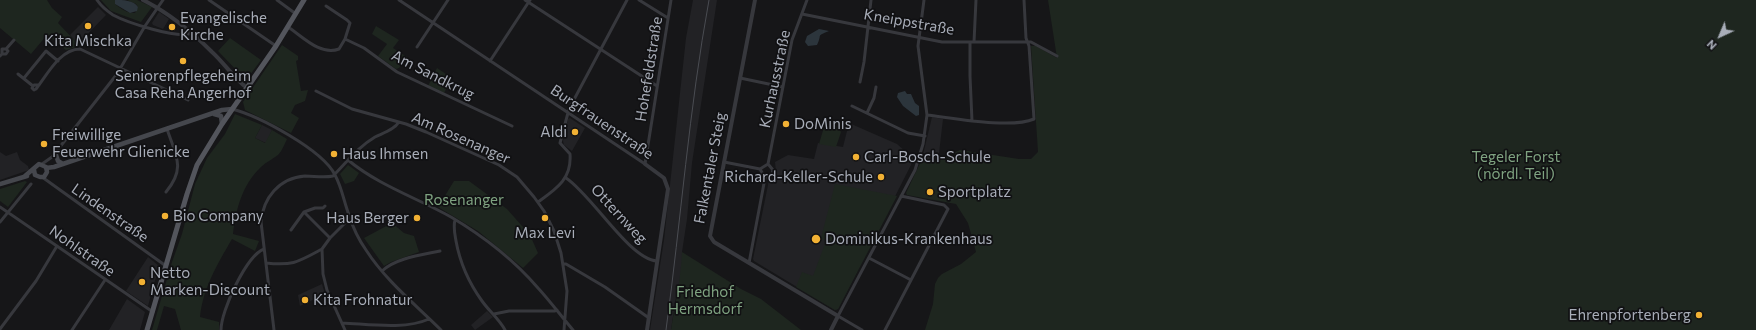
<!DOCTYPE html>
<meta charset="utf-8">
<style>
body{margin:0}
#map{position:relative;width:1756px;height:330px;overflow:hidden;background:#161618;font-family:Commissioner,sans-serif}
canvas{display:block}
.north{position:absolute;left:1700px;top:16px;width:40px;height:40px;-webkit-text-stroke:3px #111113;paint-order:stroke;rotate:224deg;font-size:11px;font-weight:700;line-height:16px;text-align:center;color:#a8adb8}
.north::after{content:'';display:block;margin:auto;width:14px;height:18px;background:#a8adb8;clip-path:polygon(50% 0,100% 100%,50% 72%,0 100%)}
</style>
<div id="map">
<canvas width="1756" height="330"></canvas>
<div class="north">N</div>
</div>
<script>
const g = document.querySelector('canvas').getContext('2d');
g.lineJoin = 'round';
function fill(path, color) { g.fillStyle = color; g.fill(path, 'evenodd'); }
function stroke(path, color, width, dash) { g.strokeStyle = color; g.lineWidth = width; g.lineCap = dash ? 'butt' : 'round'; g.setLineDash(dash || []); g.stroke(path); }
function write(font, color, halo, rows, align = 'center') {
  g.font = font + ' Commissioner,sans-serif'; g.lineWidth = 3.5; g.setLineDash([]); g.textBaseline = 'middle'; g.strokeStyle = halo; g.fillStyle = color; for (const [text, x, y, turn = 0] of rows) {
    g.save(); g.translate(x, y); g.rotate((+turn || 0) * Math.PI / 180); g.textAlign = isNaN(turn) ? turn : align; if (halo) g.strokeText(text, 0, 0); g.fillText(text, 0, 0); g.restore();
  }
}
const built = new Path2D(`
 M693 0H717L692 163 687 219 682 252V274L677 290 671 330H650L664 240 686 38Z
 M98 7 106 15 78 44 70 35Z
 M159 12 169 19 163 29 153 25 152 23Z
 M932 117 943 119 938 162 922 159Z
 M570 118 585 128 572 151 564 145 563 141 568 119Z
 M849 123 897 144 914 159 838 309 835 310 754 261 753 259 769 180 775 176 776 172 775 162 788 155 814 159 818 143 843 147Z
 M262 125 272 130 266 143 255 138Z
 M0 152 6 156 17 152 20 160 28 166 29 170 0 180Z
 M148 257 159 266 148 306 126 291Z
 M322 284 325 294 300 306 298 295Z
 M127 299 145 312 140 330H109Z
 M487 311 493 317 475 330 471 325Z`);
const green = new Path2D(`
 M0 0H47L52 8 62 17 58 23 80 46 66 50 47 35 31 54 0 28Z
 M101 0H115V4C120 8 128 14 135 13L138 7 136 4 127 0H137L152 7 141 22 111 11Z
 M1048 0H1756V330H925L933 304 935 284 938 278 942 274 961 264 976 252 968 223 956 204 907 195 906 193 922 159 938 162 939 160 960 150 1019 159H1031L1038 152 1031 46H1036L1057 58Z
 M376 26 399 40 393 48 407 57 399 68 396 69 378 56 387 44 372 34Z
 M230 38 261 60 247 79 243 77 218 51Z
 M282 45 298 56V60L296 61 301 91 308 90 305 101 295 105 291 113 299 118 291 133 245 110 243 102Z
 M437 68 452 78 444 93 428 86Z
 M235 114 262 125 255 138 265 143 272 130 287 139C285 143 282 151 278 155 273 159 266 162 261 167 242 185 236 209 233 234L259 241 255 251 232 239C217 265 203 288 200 317L219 322V330H181L175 309 164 306 157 330H152L172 262 182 234 195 184 207 158 225 134Z
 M827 124 837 126 841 132 836 147 819 144 824 127Z
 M348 165 359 173 354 181 345 184 340 174Z
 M25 181 27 182 8 207 0 201V189Z
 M454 181H469L507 209 530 235 538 253 523 268 478 231 438 207Z
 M835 184 897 196 838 309 835 310 796 287 802 272 813 276 826 241 821 238Z
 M392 223 404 233 414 236 419 252 391 262 384 266 364 238Z
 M682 252 741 289 761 299 801 330H671C675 304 681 279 682 252Z`);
const water = new Path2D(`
 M115 0C123 0 134 0 138 7L137 11 130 13 115 4Z
 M819 29 829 31C815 37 823 33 817 45L808 46 805 42 807 36Z
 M905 91 907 94H911L915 103 919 106V115L916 116 903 106 897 97 898 93Z`);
const minor = new Path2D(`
 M97 0C101 6 107 11 113 15 126 22 179 40 192 33
 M209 0 276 46
 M277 0 296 14
 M399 0 645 164 671 0
 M525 0 657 86
 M639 0 668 18
 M802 14 942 42H1031L1057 56
 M288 27C302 36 320 56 339 49L345 39 350 23 347 20 326 6
 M345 39 364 48 397 72 512 126
 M970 42V76L972 121
 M974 42 976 0
 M417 47 448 0
 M6 49 14 40
 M0 56 2 54H6L8 51 6 49H2V54
 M490 61 530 0
 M18 74 33 86
 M24 78 46 51 58 61
 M740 78 783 87
 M860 82 864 62 871 0
 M39 85H34L32 88 34 90 36 89C47 75 60 49 80 49L188 100
 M316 91 352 109 406 124 426 132 499 165 517 177 534 197 544 211 554 231 561 253 567 291 564 330
 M852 106 908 133 925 136
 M232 109C259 116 323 150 335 175 342 188 344 202 349 215 353 228 359 240 366 250 386 281 415 304 441 330
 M867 113 874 98 876 87
 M927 115C953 118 1011 129 1034 119L1029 46 1026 38 1024 0
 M348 160C378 185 417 198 451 217 483 236 514 260 538 288 550 301 561 316 573 330
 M724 162 760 169
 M42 164 52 157 117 74 145 26 163 0
 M760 169 768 164 792 40 807 0
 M42 177 166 266
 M566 178C592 195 629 259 657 261
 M765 178 772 174 773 170 768 164
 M166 192C186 168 176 156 167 129
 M538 202C556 189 572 179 570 154L560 143 569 109 627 0
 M0 207 153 312
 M304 212 330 238
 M455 220C453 227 455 235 456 241 460 263 469 283 482 301 489 311 499 319 505 330
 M0 222 31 184
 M291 230 304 212 315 208H323L325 206
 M869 258 911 280
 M266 263C293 266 298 262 322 249
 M749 263 765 178 760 169
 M564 264H566L605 287 649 318
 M382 271C396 258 421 255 440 251
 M494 314 509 311H555L557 310
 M342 323C368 324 405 330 429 319
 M0 329 36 281 57 246
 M72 330 105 280
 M221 330C221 311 246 256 264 249
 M274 330 261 222C263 198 279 178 305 176 314 176 324 178 333 176 347 162 358 147 375 137 383 133 394 130 399 122
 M345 330 327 290 323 274 322 249 330 238 350 218
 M862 330 838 316 915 170 923 144 927 115 918 46 924 0
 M885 330 948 209 944 205 901 196`);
const tertiary = new Path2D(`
 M143 0C169 13 192 32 212 52 224 63 234 78 247 88
 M755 0 710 236 714 242 838 316 831 330
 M645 164 664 178 668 189 647 330`);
const secondary = new Path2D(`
 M214 114 221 116 222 124
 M55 152 58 161 63 164
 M46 168 54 167 222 110 232 109
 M25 176 39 164 46 167 47 172 44 177H40L35 175 34 170
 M0 184 27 176`);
const primary = new Path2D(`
 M147 330 187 194 197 165 222 124 276 46 304 0`);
const tram = new Path2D(`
 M666 330C681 220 689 109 709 0`);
const markers = [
 [88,26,4,"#f2b134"],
 [172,27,4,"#f2b134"],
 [183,61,4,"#f2b134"],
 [786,124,4,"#f2b134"],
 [575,132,4,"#f2b134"],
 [44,144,4,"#f2b134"],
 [334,154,4,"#f2b134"],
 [856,157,4,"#f2b134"],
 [881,177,4,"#f2b134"],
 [930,192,4,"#f2b134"],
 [165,216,4,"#f2b134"],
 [417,218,4,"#f2b134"],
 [545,218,4,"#f2b134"],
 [816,239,5,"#f2b134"],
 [142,282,4,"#f2b134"],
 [305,300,4,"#f2b134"],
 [1699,315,4,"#f2b134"]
];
const poiNames = [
 ["Evangelische",180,18],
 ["Kirche",180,35],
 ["Kita Mischka",88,41,"center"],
 ["Seniorenpflegeheim",183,76,"center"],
 ["Casa Reha Angerhof",183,93,"center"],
 ["DoMinis",794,124],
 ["Aldi",567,132,"right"],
 ["Freiwillige",52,135],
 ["Feuerwehr Glienicke",52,152],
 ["Haus Ihmsen",342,154],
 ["Carl-Bosch-Schule",864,157],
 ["Richard-Keller-Schule",873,177,"right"],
 ["Sportplatz",938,192],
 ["Bio Company",173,216],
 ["Haus Berger",409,218,"right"],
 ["Max Levi",545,233,"center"],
 ["Dominikus-Krankenhaus",825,239],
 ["Netto",150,273],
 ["Marken-Discount",150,290],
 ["Kita Frohnatur",313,300],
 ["Ehrenpfortenberg",1691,315,"right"]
];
const streetNames = [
 ["Kneippstraße",909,22,10],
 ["Hohefeldstraße",649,69,-81],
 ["Am Sandkrug",433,75,27],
 ["Kurhausstraße",775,79,-78],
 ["Burgfrauenstraße",602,122,34],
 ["Am Rosenanger",461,138,24],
 ["Falkentaler Steig",710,168,-79],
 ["Lindenstraße",110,213,35],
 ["Otternweg",619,214,47],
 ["Nohlstraße",82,251,35]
];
const parkNames = [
 ["Tegeler Forst",1516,157],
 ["(nördl. Teil)",1516,174],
 ["Rosenanger",464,200],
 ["Friedhof",705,292],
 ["Hermsdorf",705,309]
];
fill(built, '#222225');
fill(green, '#1e261f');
fill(water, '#2c353c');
stroke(minor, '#37383d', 3);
stroke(tertiary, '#37383d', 4);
stroke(secondary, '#45474d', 4.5);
stroke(primary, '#53555c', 5);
stroke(tram, '#4a4c52', 1);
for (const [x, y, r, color] of markers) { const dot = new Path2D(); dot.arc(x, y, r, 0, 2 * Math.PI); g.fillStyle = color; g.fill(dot); stroke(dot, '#111113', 1.5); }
write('15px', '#a8adb8', '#111113', poiNames, 'left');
write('15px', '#a8adb8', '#111113', streetNames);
write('15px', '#7fa381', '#111113', parkNames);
</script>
